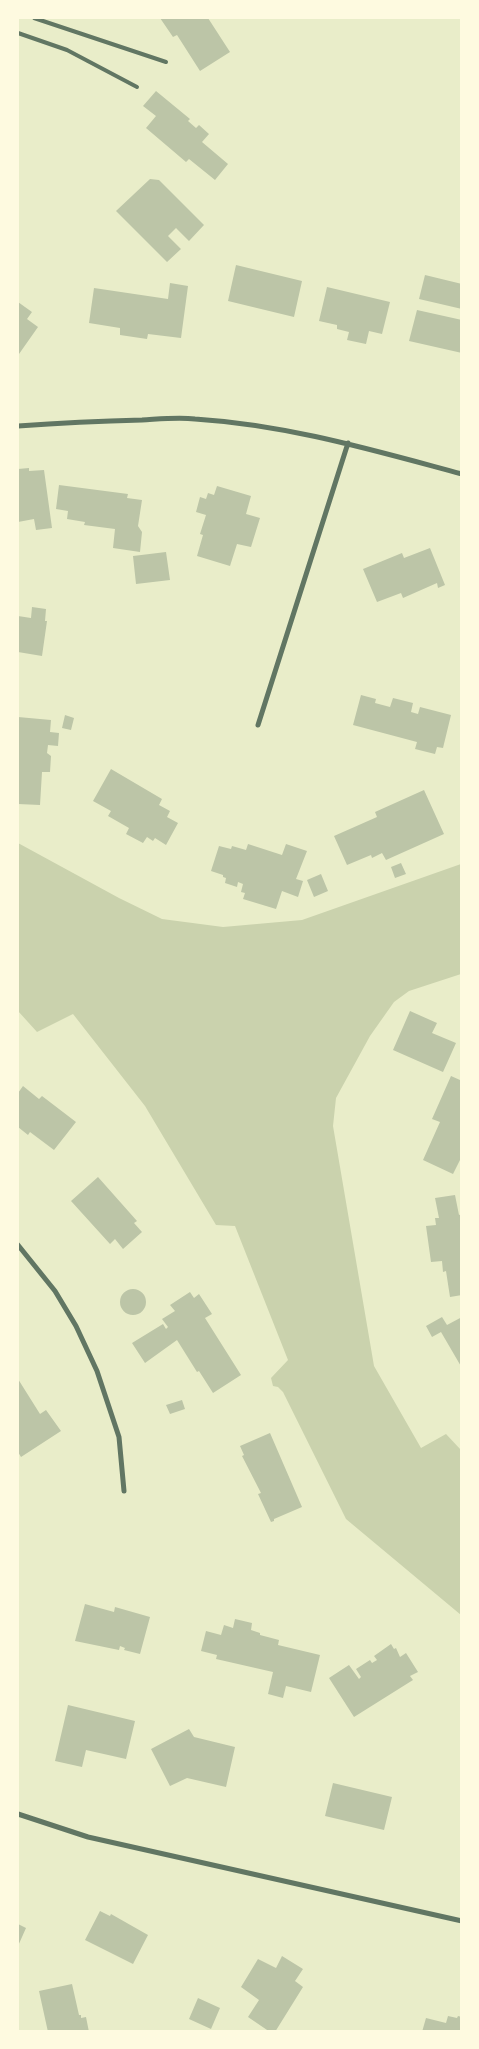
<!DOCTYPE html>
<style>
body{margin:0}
#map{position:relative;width:479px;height:2049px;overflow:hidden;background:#e9edc9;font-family:"Libre Baskerville",serif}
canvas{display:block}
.frame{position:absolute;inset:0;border:19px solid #fefae0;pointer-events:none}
</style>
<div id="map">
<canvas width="479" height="2049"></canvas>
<div class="frame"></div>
</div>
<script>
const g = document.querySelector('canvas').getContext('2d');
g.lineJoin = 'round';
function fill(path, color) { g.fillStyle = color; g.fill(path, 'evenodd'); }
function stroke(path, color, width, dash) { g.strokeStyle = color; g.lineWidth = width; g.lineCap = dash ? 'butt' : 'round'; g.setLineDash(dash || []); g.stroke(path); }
const green = new Path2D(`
 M18 843 119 898 162 919 223 927 302 920 461 864V974L409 991 394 1002 370 1036 336 1098 333 1126 374 1366 421 1448 446 1434 461 1450V1615L346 1519 283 1392 278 1387 273 1386 271 1378 288 1360 235 1226 216 1225 145 1106 73 1014 37 1032 18 1011Z`);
const building = new Path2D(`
 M160 18H208L230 52 200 71 177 35 173 37Z
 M156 91 190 119 188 121 196 128 199 125 209 134 202 142 228 164 215 180 189 159 186 162 146 128 156 116 143 106Z
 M150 179 159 180 204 225 189 241 176 228 168 236 181 249 167 262 116 211Z
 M236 265 302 281 294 317 228 301Z
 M425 275 462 284V309L419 299Z
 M170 283 188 286 181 338 148 334 147 339 120 335V328L89 323 94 288 168 299Z
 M327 287 390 302 382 334 369 331 366 344 347 340 349 332 337 329V325L319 321Z
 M18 302 32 312 27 319 38 327 19 354Z
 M417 310 462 320V353L409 341Z
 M29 468V471L44 470 52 528 36 530 34 519 18 522V469Z
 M59 485 128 494 127 498 142 500 138 526 142 532 140 552 113 548 115 529 84 525 85 522 67 519 68 511 56 509Z
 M217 486 251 496 246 514 260 518 251 547 237 544 230 566 197 556 203 535 200 534 206 515 196 512 200 497 206 499 208 493 214 495Z
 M430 548 445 585 438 588 437 583 403 598 401 593 377 602 363 569 402 553 404 558Z
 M166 552 170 580 136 584 133 556Z
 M32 607 46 609 45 621H47L42 656 18 652V616L31 618Z
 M361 695 376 699 375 703 390 707 393 698 413 703 411 712 418 714 420 707 451 715 443 748 437 747 435 754 415 749 417 742 353 725Z
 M65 715 74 718 71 730 62 728Z
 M18 717 51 720 50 732 59 733 58 746 48 745 47 753 51 756 50 772H42L40 805 18 804Z
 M111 769 162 799 159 805 170 811 167 817 178 823 166 845 155 838 153 841 147 837 143 843 126 834 129 828 108 816 111 811 93 801Z
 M424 790 444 834 386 860 382 853 372 858 371 855 347 865 334 836 377 817 375 812Z
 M248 844 282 855 286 844 307 851 296 879 303 881 298 897 282 891 276 909 243 899 245 893 241 892 243 884 238 882 237 887 225 883 226 878 223 877V875L211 871 219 846 231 849 232 846 246 850Z
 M401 863 406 874 395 878 391 867Z
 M321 874 328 891 314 897 307 880Z
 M410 1011 437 1023 432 1033 456 1043 443 1072 393 1050Z
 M451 1076 460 1080 462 1076V1156L453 1174 423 1160 440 1122 432 1119Z
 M23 1086 39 1099 42 1096 76 1122 54 1150 30 1132 28 1135 18 1127V1093Z
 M98 1177 137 1221 134 1223 142 1232 123 1249 115 1239 110 1244 71 1201Z
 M455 1195 459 1215 462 1214V1295L450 1297 446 1271 443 1272 442 1261 431 1262 426 1226 436 1225 435 1218H439L435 1198Z
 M120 1302a13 13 0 1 1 26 0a13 13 0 1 1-26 0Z
 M190 1292 194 1298 199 1294 212 1314 205 1318 241 1375 213 1393 199 1371 197 1372 177 1340 145 1363 132 1343 163 1324 166 1329 168 1327 162 1319 175 1311 170 1305Z
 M442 1317 447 1325 462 1317V1368L441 1332 432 1337 426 1326Z
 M18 1379 40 1414 46 1410 61 1431 21 1457 18 1452Z
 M182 1400 185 1409 170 1414 166 1405Z
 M270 1433 302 1507 274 1519V1521L271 1522 258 1494 261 1493 242 1456 244 1455 240 1446Z
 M85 1604 114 1612 115 1607 150 1617 140 1654 124 1650 125 1648 120 1646 119 1650 75 1641Z
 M235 1619 252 1623 251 1630 260 1633V1635L279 1640 278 1645 320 1655 311 1692 286 1686 283 1698 268 1694 273 1672 216 1659 217 1655 201 1651 206 1631 221 1635 224 1625 233 1628Z
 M391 1644 394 1649 396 1648 400 1657 406 1653 418 1672 410 1676 413 1680 354 1717 329 1678 349 1665 359 1679 361 1677 356 1669 370 1660 372 1663 377 1660 374 1656Z
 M68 1705 135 1721 126 1759 86 1750 82 1767 55 1761Z
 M189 1729 194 1737 235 1747 226 1787 187 1778 170 1786 151 1749Z
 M333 1783 392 1797 384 1830 325 1816Z
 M100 1911 110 1916 111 1914 148 1935 133 1964 85 1940Z
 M18 1924 26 1928 18 1946Z
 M282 1956 303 1969 295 1981 303 1987 275 2032H270L248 2017 259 2000 241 1987 258 1959 276 1968Z
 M72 1984 79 2015H81V2018L86 2017 89 2032H48L39 1991Z
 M198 1998 220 2008 211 2029 189 2019Z
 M448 2016 457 2018 458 2016 462 2017V2032H422L426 2018 446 2023Z`);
const service = new Path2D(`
 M34 18 166 62
 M18 33 67 50 137 87`);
const minor = new Path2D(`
 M18 426C59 423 101 421 142 420 160 419 178 417 195 419 288 425 372 450 462 474
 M258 725 348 443
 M18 1245 55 1291 76 1326 97 1371 119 1437 124 1491
 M18 1814 88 1837 462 1921`);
fill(green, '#cad2ad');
fill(building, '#bcc5a7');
stroke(service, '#617663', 4);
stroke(minor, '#617663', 5);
</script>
